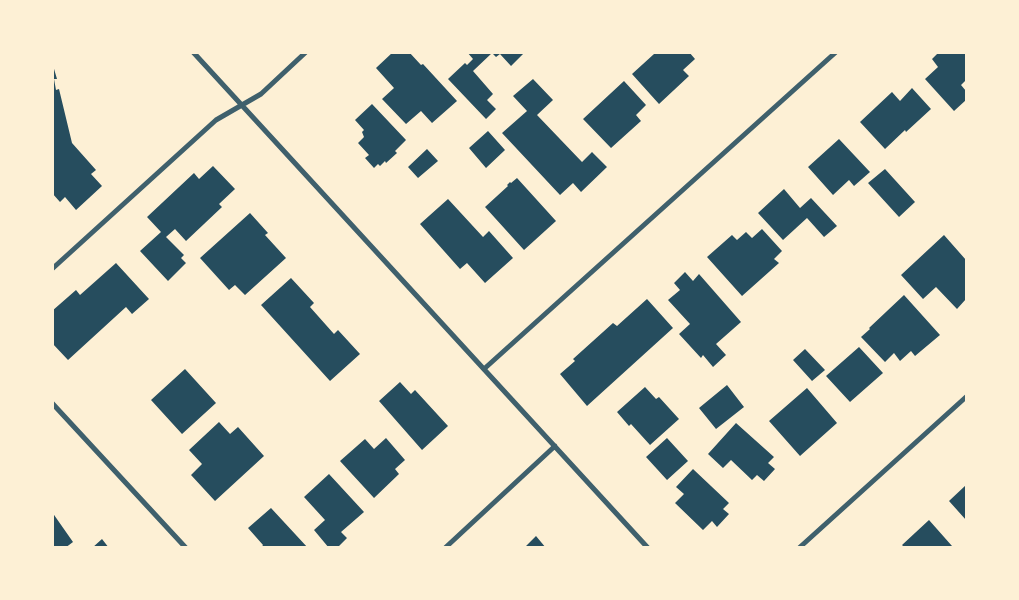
<!DOCTYPE html>
<style>
body{margin:0}
#map{position:relative;width:1019px;height:600px;overflow:hidden;background:#fdf0d5;font-family:Spectral,serif}
canvas{display:block}
.frame{position:absolute;inset:0;border:54px solid #fdf0d5;pointer-events:none}
</style>
<div id="map">
<canvas width="1019" height="600"></canvas>
<div class="frame"></div>
</div>
<script>
const g = document.querySelector('canvas').getContext('2d');
g.lineJoin = 'round';
function fill(path, color) { g.fillStyle = color; g.fill(path, 'evenodd'); }
function stroke(path, color, width, dash) { g.strokeStyle = color; g.lineWidth = width; g.lineCap = dash ? 'butt' : 'round'; g.setLineDash(dash || []); g.stroke(path); }
const building = new Path2D(`
 M393 52H409L421 65 423 64 457 101 432 123 421 111 406 124 382 99 394 88 376 68Z
 M467 52H525L511 66 500 54 496 57 492 53 473 71 493 94 487 100 496 109 486 119 448 79 465 63 467 65 473 59Z
 M652 52H689L695 59 683 70 689 76 659 104 632 74 654 54Z
 M939 52H966V80L961 85 966 91V100L954 111 925 79 938 67 932 59Z
 M52 62 57 79H54L56 90 59 89 72 143 96 170 91 174 102 186 76 210 65 197 60 202 52 193Z
 M533 79 553 100 537 115 582 162 592 152 607 167 581 192 573 183 560 195 502 133 527 111 513 96Z
 M624 81 646 105 636 115 641 121 611 148 583 119Z
 M912 88 931 109 906 132 905 130 885 149 860 122 892 92 900 101Z
 M372 104 406 140 395 151 397 153 386 163 385 161 380 166 378 164 374 168 365 158 369 155 358 143 364 137 362 132 364 130 355 120Z
 M488 131 505 150 486 168 469 148Z
 M839 139 870 172 854 186 849 180 833 195 808 167Z
 M427 149 438 161 418 178 408 167Z
 M213 166 235 189 219 204 222 207 186 241 175 229 166 237 184 255 181 258 186 263 168 281 140 251 161 232 147 217 194 173 199 179Z
 M885 169 915 202 899 217 868 183Z
 M517 178 556 221 524 250 485 207 508 186 507 185 510 182 511 183Z
 M784 189 800 208 811 198 837 226 824 237 807 218 783 240 758 213Z
 M448 199 483 237 489 231 513 258 485 283 467 263 460 269 420 224Z
 M250 213 268 233 265 235 286 258 245 295 235 285 229 290 200 258Z
 M762 229 782 251 774 259 779 263 742 296 707 257 732 235 737 240 746 232 752 238Z
 M944 235 966 260V299L957 309 936 287 923 299 901 275Z
 M116 263 149 299 132 314 126 307 68 360 52 343V311L76 290 80 295Z
 M685 272 693 281 699 274 741 322 716 344 726 355 713 367 703 355 701 358 679 334 690 324 668 300 680 290 674 283Z
 M291 278 314 303 310 307 334 334 338 330 360 354 330 381 261 305Z
 M904 295 940 335 915 356 911 351 900 361 894 353 885 362 861 337 870 329 869 328Z
 M647 299 673 328 587 406 560 374 575 361 573 359 613 323 617 326Z
 M859 347 883 373 850 402 826 376Z
 M805 349 825 370 812 381 793 360Z
 M185 369 216 403 182 434 151 400Z
 M400 382 411 394 415 390 448 426 422 450 379 401Z
 M727 385 744 407 716 429 699 408Z
 M645 387 656 399 659 397 679 419 650 445 631 424 629 426 617 412Z
 M807 388 837 423 800 456 769 421Z
 M219 422 230 434 238 427 264 456 215 501 191 475 202 464 189 450Z
 M736 423 774 457 768 463 775 469 764 481 757 475 752 480 731 460 723 468 708 454Z
 M386 438 405 460 395 469 399 474 374 498 340 461 365 439 374 449Z
 M667 438 688 461 667 480 646 457Z
 M693 469 729 503 723 509 729 514 717 527 712 521 703 530 675 503 684 494 676 487Z
 M329 474 364 512 341 532 347 538 337 548H329L314 530 325 520 304 497Z
 M966 485V520L949 501Z
 M271 508 308 548H261L263 545 248 528Z
 M52 512 73 542 65 548H52Z
 M929 520 952 546 951 548H902L903 546 902 545Z
 M536 536 546 548H524Z
 M102 539 109 548H92Z`);
const minor = new Path2D(`
 M193 52 648 548
 M52 269 216 120 261 94 306 52
 M484 369 836 52
 M52 403 186 548
 M445 548 555 446
 M799 548 966 397`);
fill(building, '#264d5e');
stroke(minor, '#3f606c', 5);
</script>
